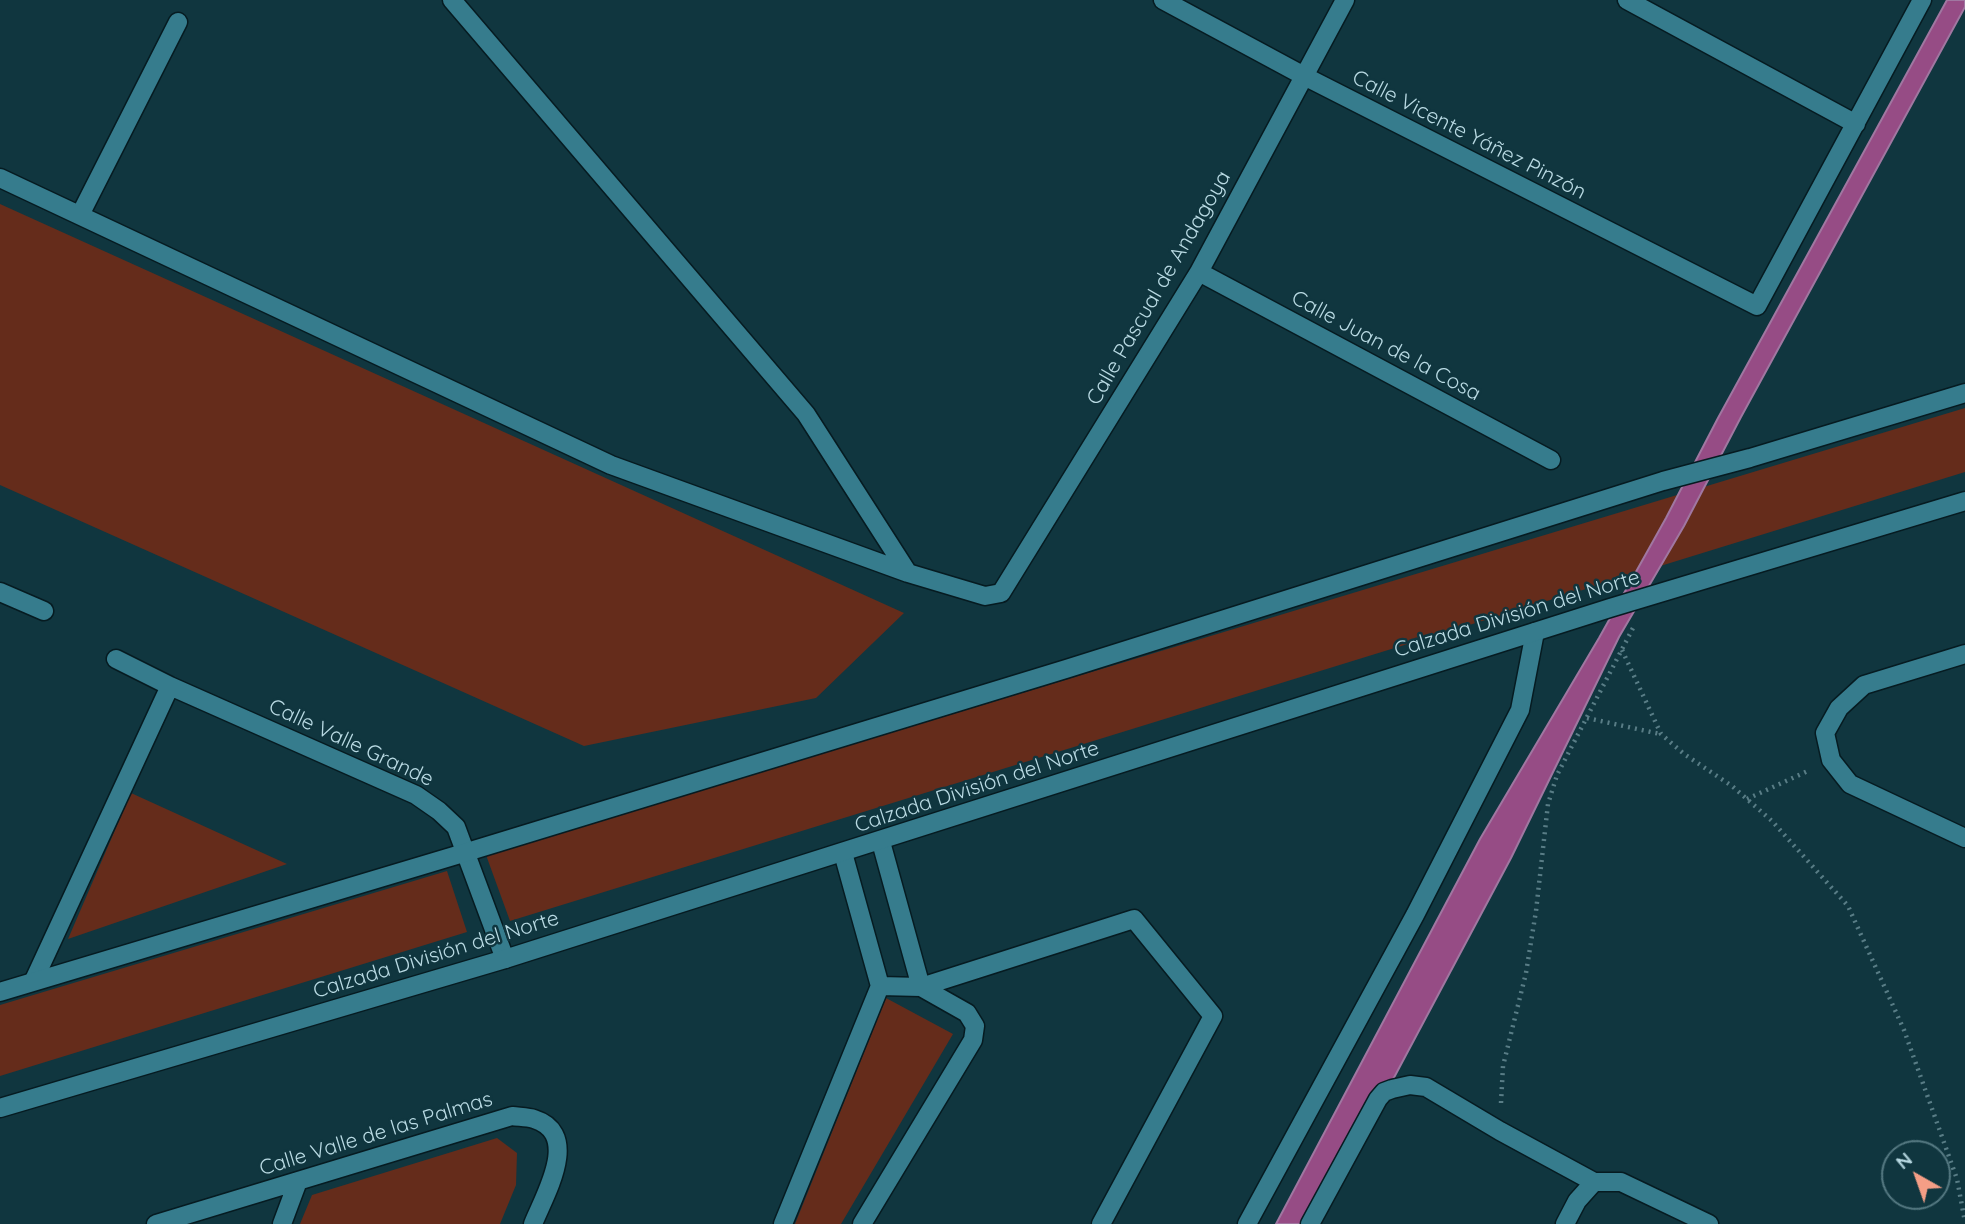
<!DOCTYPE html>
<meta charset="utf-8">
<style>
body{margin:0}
#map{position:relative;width:1965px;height:1224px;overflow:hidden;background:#10363f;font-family:Quicksand,sans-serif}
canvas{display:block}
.north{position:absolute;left:1881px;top:1140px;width:70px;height:70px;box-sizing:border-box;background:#10363f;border:2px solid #547881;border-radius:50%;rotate:320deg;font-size:19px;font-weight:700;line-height:28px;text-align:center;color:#b9dae3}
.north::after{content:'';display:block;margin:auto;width:24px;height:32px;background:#f49e86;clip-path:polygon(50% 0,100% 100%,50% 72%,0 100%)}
</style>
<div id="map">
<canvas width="1965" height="1224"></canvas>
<div class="north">N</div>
</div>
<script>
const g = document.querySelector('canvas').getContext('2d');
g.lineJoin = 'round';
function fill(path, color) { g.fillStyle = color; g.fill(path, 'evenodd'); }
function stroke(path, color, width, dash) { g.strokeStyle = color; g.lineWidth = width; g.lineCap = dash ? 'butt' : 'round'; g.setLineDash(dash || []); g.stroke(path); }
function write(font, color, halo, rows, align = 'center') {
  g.font = font + ' Quicksand,sans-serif'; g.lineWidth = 5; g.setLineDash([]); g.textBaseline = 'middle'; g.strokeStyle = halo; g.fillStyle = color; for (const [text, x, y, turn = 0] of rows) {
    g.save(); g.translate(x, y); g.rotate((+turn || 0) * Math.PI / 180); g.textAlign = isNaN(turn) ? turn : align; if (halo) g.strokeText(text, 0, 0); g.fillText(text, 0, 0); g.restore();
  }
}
const green = new Path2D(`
 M0 204 904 613 816 698 584 746 0 485Z
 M1965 408V472L510 921 486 855Z
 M131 793 287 864 68 939Z
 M447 871 467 932 0 1076V1005Z
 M886 998 953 1034 841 1224H795Z
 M497 1138 517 1153 516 1185 500 1224H300L312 1195Z`);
const water = new Path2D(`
 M1947 0H1965V7L1741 417 1684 526 1619 637 1511 858 1316 1224H1276L1480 839 1599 638 1666 518 1718 418Z`);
const path = new Path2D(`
 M1622 650 1661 734 1684 754 1732 786 1772 821 1848 906 1904 1030 1957 1179 1965 1222
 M1587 718 1660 734
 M1747 799 1810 770
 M1501 1103 1503 1066 1526 973 1536 911 1548 804 1557 775 1633 628`);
const street = new Path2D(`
 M452 0 806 414 908 573
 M1163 0 1304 76 1757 306 1922 0
 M1627 0 1856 124
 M0 178 611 465 908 573 985 596 1001 593 1199 272 1345 0
 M80 215 178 22
 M1199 272 1551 460
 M0 592 44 611
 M1965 654 1864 685 1839 708 1825 733 1831 760 1850 784 1965 838
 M116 659 170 686 416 795 439 811 456 827 505 959
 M881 842 921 987 1134 919 1213 1016 1101 1224
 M34 980 170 686
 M156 1224 512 1116C519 1117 528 1117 534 1119 582 1134 544 1196 533 1224
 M282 1224 298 1181
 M783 1224 880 986 843 853
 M862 1224 973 1040 975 1026 967 1013 921 987 880 986
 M1247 1224 1415 915 1520 710 1535 632
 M1310 1224 1378 1099 1384 1092 1392 1089 1410 1085 1426 1087 1500 1131 1594 1182H1621L1709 1224
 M1565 1224 1577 1201 1594 1182`);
const secondary = new Path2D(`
 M0 992 467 852 1066 669 1663 481 1750 458 1965 393
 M0 1108 505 959 1610 608 1965 501`);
const streetNames = [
 ["Calle Vicente Yáñez Pinzón",1469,135,27],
 ["Calle Pascual de Andagoya",1159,288,-60],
 ["Calle Juan de la Cosa",1386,346,28],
 ["Calzada División del Norte",1517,614,-17],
 ["Calle Valle Grande",351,743,25],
 ["Calzada División del Norte",977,787,-18],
 ["Calzada División del Norte",436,955,-17],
 ["Calle Valle de las Palmas",376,1134,-17]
];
fill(green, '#652c1b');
fill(water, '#964c85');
stroke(water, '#a077a1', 2);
stroke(street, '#061b21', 21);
stroke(secondary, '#061b21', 21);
stroke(path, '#597d86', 4.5, [2, 5]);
stroke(street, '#367c8d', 18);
stroke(secondary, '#367c8d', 18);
write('21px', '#b9dae3', '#10363f', streetNames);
</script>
